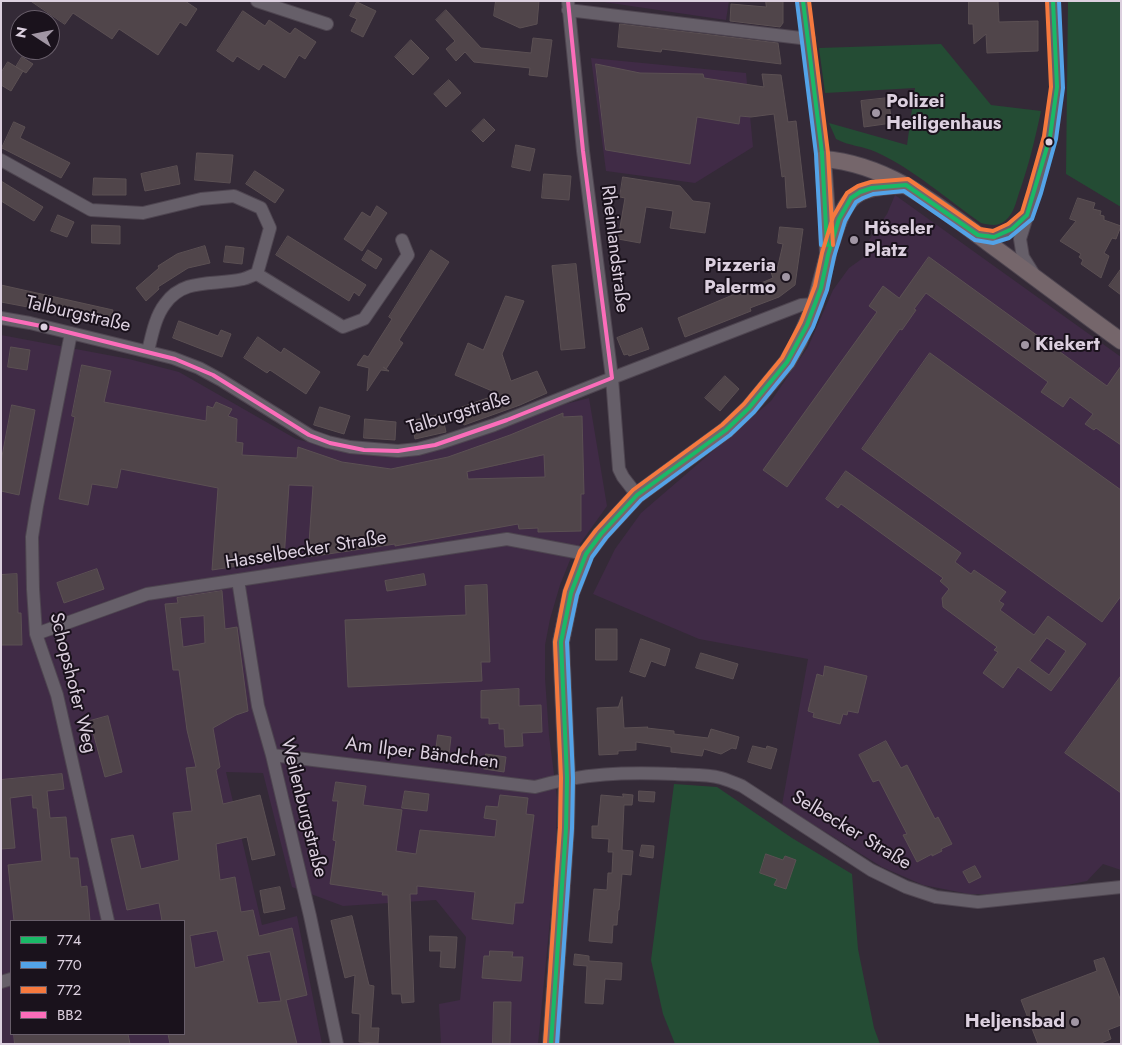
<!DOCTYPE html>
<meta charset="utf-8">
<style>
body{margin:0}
#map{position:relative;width:1122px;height:1045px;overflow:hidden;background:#342a37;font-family:Jost,sans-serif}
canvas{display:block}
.frame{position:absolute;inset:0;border:2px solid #dcd0df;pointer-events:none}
.legend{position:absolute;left:10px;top:920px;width:175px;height:115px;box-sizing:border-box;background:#1a121c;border:1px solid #685e6a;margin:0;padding:6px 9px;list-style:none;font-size:15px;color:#dcd0df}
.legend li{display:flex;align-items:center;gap:10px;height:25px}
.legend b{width:25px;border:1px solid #685e6a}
.north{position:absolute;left:10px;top:10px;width:50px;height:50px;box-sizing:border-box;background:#1a121c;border:1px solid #685e6a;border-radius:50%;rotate:281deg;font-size:14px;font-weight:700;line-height:20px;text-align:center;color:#dcd0df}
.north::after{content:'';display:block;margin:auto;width:18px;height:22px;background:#a196a4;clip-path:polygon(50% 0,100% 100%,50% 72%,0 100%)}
</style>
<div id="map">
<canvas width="1122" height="1045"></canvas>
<div class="frame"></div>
<ul class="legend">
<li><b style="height:6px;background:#1ab867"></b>774</li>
<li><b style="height:6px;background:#53a3e8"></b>770</li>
<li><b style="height:6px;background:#f6793e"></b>772</li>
<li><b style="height:6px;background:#fb6dba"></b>BB2</li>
</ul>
<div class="north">N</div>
</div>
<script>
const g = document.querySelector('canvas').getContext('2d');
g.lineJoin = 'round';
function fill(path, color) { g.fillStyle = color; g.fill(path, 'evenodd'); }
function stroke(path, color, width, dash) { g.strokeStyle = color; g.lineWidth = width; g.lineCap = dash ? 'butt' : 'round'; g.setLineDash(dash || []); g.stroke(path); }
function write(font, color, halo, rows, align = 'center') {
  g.font = font + ' Jost,sans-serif'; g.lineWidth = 4; g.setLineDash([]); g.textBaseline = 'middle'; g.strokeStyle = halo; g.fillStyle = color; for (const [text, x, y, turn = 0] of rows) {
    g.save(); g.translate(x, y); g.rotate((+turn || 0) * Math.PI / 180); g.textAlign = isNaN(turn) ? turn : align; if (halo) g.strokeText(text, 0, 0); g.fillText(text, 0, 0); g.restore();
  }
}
const built = new Path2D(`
 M597 1H729L726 20Z
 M591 58 746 73 753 147 695 183 606 171Z
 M895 195 1121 357V870L1103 864 1087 881 1023 894H969L923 885 882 867 782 805 808 659 699 639 593 594 615 549 641 513 771 401 808 347 833 290 849 268 863 258 867 243 887 214Z
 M1 335 129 359 179 372 296 439 347 452 395 456 554 407 589 398 607 506 572 555 560 585 550 619 545 645V678L549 735 557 798 555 868 538 1044H441L439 1004 460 1000 466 937 436 900 343 906 292 887 263 773 226 772 262 925 297 916 322 1044H1ZM11 921H184V1034H11Z`);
const green = new Path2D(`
 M1068 1H1121V207L1066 174Z
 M941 44 991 105 1041 111C1035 139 1029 165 1019 193 1016 202 1014 213 1006 220 999 227 989 225 981 223 948 200 912 168 876 152 863 146 849 146 836 139L829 123 907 145 915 88 825 93 819 48Z
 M674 784 717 787 792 838 852 874 858 949 874 1028 880 1044H675L663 1014 651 960Z`);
const building = new Path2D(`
 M31 1H185L197 9 186 26 180 22 158 55 119 29 112 39 73 13 65 24Z
 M496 1H539L537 24 520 28 494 16Z
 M766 1H783V23L780 27 730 21 731 4 766 7Z
 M969 1H998L999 22 1038 21V51L987 53 986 34 974 44 973 24H969Z
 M357 2 376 11 363 37 351 31 357 19 350 16Z
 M446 10 481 48 531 53 533 38 552 40 547 77 529 75 530 68 474 62 465 52 456 61 446 49 455 41 436 20Z
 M243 11 265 26 269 20 290 34 295 28 316 42 305 59 299 55 285 78 263 64 259 70 237 56 233 62 217 51Z
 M620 24 778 43 781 64 662 49 661 52 618 47Z
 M411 40 429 58 413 75 395 57Z
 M22 57 33 64 26 73 16 67Z
 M8 62 23 71 11 91 1 85V73Z
 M596 64 640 73 703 74 704 78 764 87 762 74 781 75 788 122 796 121 806 207 787 208 785 176 782 177 774 114 751 117 740 116 739 124 697 117 690 164 606 150Z
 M449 80 461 93 446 107 434 94Z
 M888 98 892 123 864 127 861 101Z
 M484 119 495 130 483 142 472 131Z
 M14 122 25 127 20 138 70 163 61 178 2 148Z
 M516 145 535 149 530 171 512 167Z
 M197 153 233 155 230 183 195 180Z
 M177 166 180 184 145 191 141 174Z
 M255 171 284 190 275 203 246 184Z
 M544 174 571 176 569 200 542 198Z
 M623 177 680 186 693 201 710 203 705 233 670 228 673 211 646 207 640 243 618 239 625 198 620 197Z
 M94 178 126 179V195H93Z
 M1 181 43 207 34 221 1 201Z
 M1078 198 1095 203 1093 209 1101 211 1100 215 1104 216V220L1121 226 1116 239 1112 238 1104 253 1109 256 1101 278 1081 264 1083 260 1079 257 1081 254 1060 241 1076 221 1070 219Z
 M377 206 387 213 362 251 344 239 362 212 370 217Z
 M58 215 74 222 67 237 51 231Z
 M92 225 120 226V244L92 243Z
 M780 227 803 229 795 285 779 297 750 308 751 311 685 337 678 318 773 278 771 272 777 270 783 244 778 243Z
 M288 236 366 285 359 296 354 292 349 301 276 255Z
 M205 246 210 263 188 268 158 287 159 289 146 301 136 288 159 268 158 266 177 254Z
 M226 246 244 248 242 264 224 262Z
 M368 250 382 259 376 269 362 260Z
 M431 250 449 262 399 340 403 343 386 369 383 367 389 371 381 370 367 391 369 368 357 365 364 355 368 357 376 344 392 319 389 317Z
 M929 257 1107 386 1121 366V445L1096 428 1094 430 1085 424 1093 414 1070 397 1063 407 1041 392 1048 382 926 293 914 309 916 310 902 330 900 329 787 487 763 470 877 312 869 306 883 286 899 298Z
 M576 264 585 348 561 350 552 266Z
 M1121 269V295L1109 286Z
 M1 285 113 310 110 325 49 311 1 302Z
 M506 296 524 301 502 354 511 381 537 371 547 393 520 405 464 425 459 408 499 394 455 375 468 343 483 350Z
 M179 321 218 336 221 330 231 334 222 357 173 338Z
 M642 328 649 349 629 356 628 354 624 355 617 338Z
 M258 337 281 353 284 348 320 372 306 394 270 370 267 373 244 358Z
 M11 347 30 350 27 370 8 367Z
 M930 353 1121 490V596L1102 622 862 449Z
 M82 365 111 371 104 402 206 421 207 406 213 408 216 402 232 409 228 416 237 419 236 442 243 443 242 455 297 458 298 447 342 462 391 469 448 457 510 435 563 413V417L582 416 584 494H581V531L538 532V528L519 529 518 524 395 546V544L308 557 313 486 289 485 284 559 212 570 218 488 121 469 117 488 92 484 88 505 59 499 75 417 72 416ZM544 455 545 477 468 479 467 472Z
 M725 376 739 389 720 411 705 398Z
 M12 405 35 410 19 495 1 491V462Z
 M320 407 350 416 344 434 314 425Z
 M442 414 446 432 415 439 412 421Z
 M365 419 396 422 395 440 364 438Z
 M846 471 961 553 955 562 971 574 974 570 1006 592 999 601 1004 604 1000 610 1034 635 1048 616 1086 644 1051 691 1018 667 1003 688 983 673 998 652 994 650 997 647 943 607 942 598 949 589 940 581 943 578 841 504 838 508 826 499ZM1047 638 1066 651 1049 675 1030 661Z
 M97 569 104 589 64 603 57 583Z
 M17 574 18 613H21L22 645H1V575Z
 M424 574 426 585 387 591 385 581Z
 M487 585 490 662H481L482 681 348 687 345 620 466 615 465 586Z
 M222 591 225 629 237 627 248 711 236 715 213 728 220 767 216 770 223 804 260 795 275 855 252 860 247 837 216 844 220 880 235 877 241 912 253 910 259 936 292 928 307 995 286 1000 297 1044H170L168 1034H184V921H162L159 903 127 910 111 839 133 835 141 869 179 860 173 813 192 811 186 768 196 767 187 730 179 670H173L165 604 178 603 177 598ZM204 616 205 643 183 647 180 618ZM217 931 224 961 195 968 190 936ZM270 952 281 1001 258 1003 247 956Z
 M596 629H617V660H596Z
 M641 639 670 649 665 666 651 661 645 677 630 672Z
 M701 653 738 664 733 679 696 668Z
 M825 666 867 676 858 713 848 711 847 715 843 714 840 724 813 717 814 713 808 711 817 674 823 676Z
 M1121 676V793L1065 753Z
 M519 689V706L541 705 542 732 522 733 523 746 505 747 504 729H499V723L489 724V718H481V691Z
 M622 697 624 728 648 727 647 728 674 731V734L708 738 711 729 739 737 736 749 732 748 721 754 704 749 702 756 671 752V747L636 742V750L618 751V754L599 755 597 708 618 707V708Z
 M108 716 122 772 105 777 90 721Z
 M438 735 451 737 448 762 435 760Z
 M886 741 901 768 907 765 935 819 938 817 952 844 941 849 942 851 932 856V854L917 862 903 835 907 834 879 780 873 782 859 755Z
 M753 746 766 749 767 746 777 749 771 769 748 762Z
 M486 754 506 757 504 772 484 769Z
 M62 774 64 789 47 791 50 818 66 817 70 858H78L81 887 87 886 90 921H14L8 865 42 861 37 808H33L32 795 10 798 15 848 1 849V780Z
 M336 782 366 786 363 805 402 810 396 851 416 854 420 830 495 837 497 820 484 818 486 806 498 807 500 795 528 798 526 814 534 815 523 903H515L513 924 472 919 475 892 417 886V894H410L414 1002 402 1003 401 994H392L388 895H382L383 892 330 884 336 841 333 840 338 801H333Z
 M405 791 429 794 427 811 402 808Z
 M639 791 655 792 654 802 639 801Z
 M623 794 633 795 632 805H624L622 850 633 851 631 875 622 874 619 910H618L617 925H613L612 943 589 941 594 889 607 890 608 873H612L613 852H608L609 839 592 838V826H598L601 795 623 797Z
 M642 845 654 846 653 858 640 856Z
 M766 854 783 860 785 856 796 860 786 889 774 885 777 879 760 873Z
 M975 866 981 877 969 883 963 872Z
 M280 887 285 909 264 913 260 891Z
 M352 916 369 985 374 986 371 1028H379L378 1043 359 1042 360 1014 352 1013 355 975 345 978 331 921Z
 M430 936 457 937 455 968 440 967 441 951H430Z
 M490 951 513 952 512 957H523L521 981 482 978 484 956H489Z
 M575 954 589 956V961L622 963 621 980 605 979 603 1004 585 1003 587 966 574 965Z
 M1104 958 1121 1001V1025L1108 1030 1111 1039 1099 1044H1038L1021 1000 1097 971 1094 961Z
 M494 1002H511L510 1044H493Z
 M14 1034H128L130 1044H15Z`);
const minor = new Path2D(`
 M257 1 327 24
 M568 1 583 151 612 378 619 469 623 477 637 495
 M803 1 823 159
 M568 10 809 39
 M1 160 91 210 143 213 201 199 234 196 261 208 270 228 257 274C252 275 248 278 243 279 214 286 184 277 165 304 155 317 152 335 148 351
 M978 235C1002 239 1010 231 1026 216
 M1033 273 1023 257 1020 239 1035 191 1050 137 1057 87 1053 1
 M257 274 343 327 364 319 408 255 402 240
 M1 318 30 323 173 358 199 368 221 380 311 436 328 442 350 447 398 451 418 449 440 443 494 425 612 378 801 305 815 304
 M71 333 37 506 32 537 33 589 36 634 57 695 108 921
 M238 580 258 706 272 755 310 916 337 1044
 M36 634 147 594 507 539 586 554
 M272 755 535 787C584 773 625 772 675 774 690 775 706 774 721 778 728 780 735 783 742 786L871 870 906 887 936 897 978 902 1121 887
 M1 982 11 979`);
const major = new Path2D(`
 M832 241C847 193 854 188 904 185
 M551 1044 566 828 567 778 561 642 571 593 586 554 601 534 637 495 726 430 749 408 787 362 799 341 815 304 828 255 827 214 823 159C893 164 947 213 1002 253 1041 282 1081 312 1121 341`);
const bus1 = new Path2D(`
 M803 1 822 153 827 245
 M551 1044 566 828 567 778 561 642 571 593 586 554 601 534 637 495 726 430 749 408 787 362 807 325 821 288 828 255 839 219 851 198 860 192 872 188 906 185 978 235 994 237 1012 229 1027 215 1050 137 1057 87 1053 1`);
const bus2 = new Path2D(`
 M797 2 816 154 821 245
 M557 1044 572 828 573 778 567 642 577 595 592 557 606 538 641 500 730 435 754 412 792 365 813 327 827 290 834 257 845 221 856 202 863 198 873 194 904 191 975 240 993 243 1009 238 1032 219 1041 193 1056 139 1063 88 1059 1`);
const bus3 = new Path2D(`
 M809 1 828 153 833 245
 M545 1044 560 828 561 778 555 642 565 591 580 551 596 530 633 490 722 425 744 404 782 358 801 322 815 286 822 253 833 217 847 193 858 186 871 182 908 179 980 229 993 231 1008 224 1022 212 1029 189 1044 136 1051 87 1047 1`);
const bus4 = new Path2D(`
 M1 318 51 328 175 359 213 375 309 435 330 443 364 450 398 451 435 445 507 420 612 378 583 151 568 1`);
const markers = [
 [876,113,5,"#a196a4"],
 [1049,142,4.5,"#dcd0df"],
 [854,240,5,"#a196a4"],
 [786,277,5,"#a196a4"],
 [44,327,4.5,"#dcd0df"],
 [1025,345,5,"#a196a4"],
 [1075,1022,5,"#a196a4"]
];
const poiNames = [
 ["Polizei",886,102],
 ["Heiligenhaus",886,124],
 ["Höseler",864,229],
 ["Platz",864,251],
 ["Pizzeria",776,266,"right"],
 ["Palermo",776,288,"right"],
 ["Kiekert",1035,345],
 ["Heljensbad",1065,1022,"right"]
];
const streetNames = [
 ["Rheinlandstraße",614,249,83],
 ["Talburgstraße",78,315,13],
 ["Talburgstraße",459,414,-17],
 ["Hasselbecker Straße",306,551,-9],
 ["Schopshofer Weg",72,683,76],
 ["Am Ilper Bändchen",422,754,7],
 ["Weilenburgstraße",303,808,76],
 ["Selbecker Straße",851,831,31]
];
fill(built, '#402b46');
fill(green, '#244c34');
fill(building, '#50454a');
stroke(building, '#5b5053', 1);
stroke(minor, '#4e4550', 14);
stroke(major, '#4e4550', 18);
stroke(minor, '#665f69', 12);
stroke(major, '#75666b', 16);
stroke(bus1, '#1ab867', 4);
stroke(bus2, '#53a3e8', 4);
stroke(bus3, '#f6793e', 4);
stroke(bus4, '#fb6dba', 4);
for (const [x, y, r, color] of markers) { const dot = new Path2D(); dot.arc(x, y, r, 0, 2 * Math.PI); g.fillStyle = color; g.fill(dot); stroke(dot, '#1a121c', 2); }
write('bold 19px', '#dcd0df', '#1a121c', poiNames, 'left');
write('19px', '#dcd0df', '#1a121c', streetNames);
</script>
